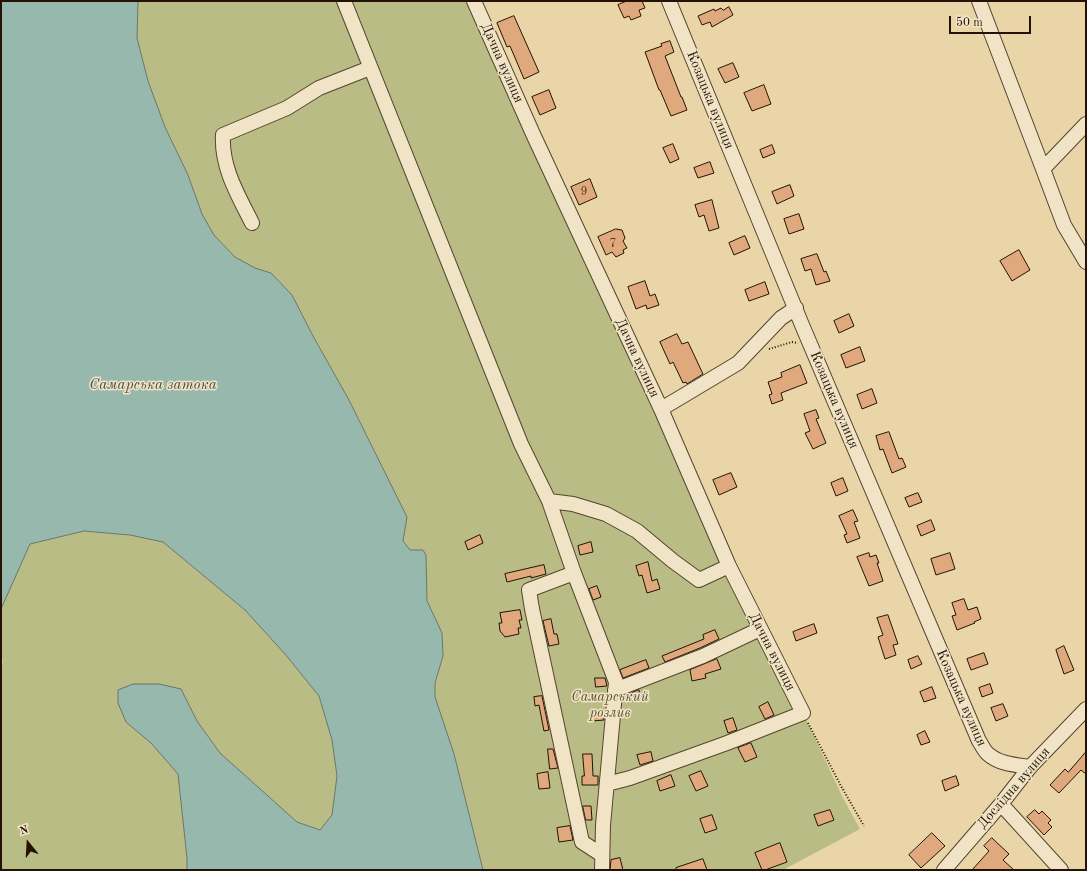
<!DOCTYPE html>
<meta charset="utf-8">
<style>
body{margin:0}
#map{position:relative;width:1087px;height:871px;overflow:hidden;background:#e9d5a8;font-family:"Old Standard TT",serif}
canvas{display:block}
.frame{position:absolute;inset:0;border:2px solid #241304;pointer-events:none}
.north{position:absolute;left:8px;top:823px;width:40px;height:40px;-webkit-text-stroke:3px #f1e4c6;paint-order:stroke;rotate:342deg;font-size:11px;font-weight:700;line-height:16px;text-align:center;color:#241304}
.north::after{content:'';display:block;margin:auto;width:14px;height:18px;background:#241304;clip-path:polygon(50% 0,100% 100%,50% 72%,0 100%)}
.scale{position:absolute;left:949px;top:16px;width:82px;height:18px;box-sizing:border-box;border:2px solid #241304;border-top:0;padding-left:5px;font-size:12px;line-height:14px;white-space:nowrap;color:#241304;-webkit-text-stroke:3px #f1e4c6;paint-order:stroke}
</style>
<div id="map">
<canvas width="1087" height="871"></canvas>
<div class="frame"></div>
<div class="north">N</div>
<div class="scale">50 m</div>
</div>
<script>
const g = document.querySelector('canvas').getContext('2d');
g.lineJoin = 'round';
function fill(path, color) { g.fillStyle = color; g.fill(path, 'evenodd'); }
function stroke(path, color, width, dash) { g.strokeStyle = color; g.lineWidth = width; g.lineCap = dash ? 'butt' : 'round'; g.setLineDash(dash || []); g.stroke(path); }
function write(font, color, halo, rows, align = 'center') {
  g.font = font + ' "Old Standard TT",serif'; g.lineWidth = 3; g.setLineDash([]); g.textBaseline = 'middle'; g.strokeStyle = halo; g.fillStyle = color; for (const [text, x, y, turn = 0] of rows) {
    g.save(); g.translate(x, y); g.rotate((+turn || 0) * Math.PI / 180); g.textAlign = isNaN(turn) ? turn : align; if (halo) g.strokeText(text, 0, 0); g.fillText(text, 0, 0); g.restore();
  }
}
const green = new Path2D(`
 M138 1H468L665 436 803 713 843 798 860 829 783 870H483L454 754 435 697V683L443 656 442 633 427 601 426 555 423 550H410L403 541 407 517 349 400 313 336 292 295 271 273 255 268 235 257 214 235 202 214 188 175 165 127 148 81 137 38Z
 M84 531 130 535 163 542 245 610 285 654 319 696 332 740 337 776 332 815 320 830 297 822 220 753 197 721 181 689 126 722 151 743 178 774 187 858V870H1V668L3 661 1 656V609L30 544Z`);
const water = new Path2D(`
 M1 1H138L137 38 148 81 165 127 188 175 202 214 214 235 235 257 255 268 271 273 292 295 313 336 349 400 407 517 403 541 410 550H423L426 555 427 601 442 633 443 656 435 683V697L454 754 483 870H187V858L178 774 151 743 126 722 118 703V690L133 684H159L181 689 197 721 220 753 297 822 320 830 332 815 337 776 332 740 319 696 285 654 245 610 163 542 130 535 84 531 30 544 1 609Z`);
const building = new Path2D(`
 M627 1H642L645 8 639 10 641 16 631 20 629 16 624 18 618 5Z
 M729 7 733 15 712 27 710 22 702 25 698 16 714 9 715 11 721 8 723 10Z
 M514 16 539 72 524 79 510 46 507 47 497 23Z
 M670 41 674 52 665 56 681 97H682L687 110 671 116 660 90H659L645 52 662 46 661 44Z
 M733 63 739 77 725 83 718 69Z
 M764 85 771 104 752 111 744 93Z
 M549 90 556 108 540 115 532 97Z
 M673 144 679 159 670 163 663 148Z
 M772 145 775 153 763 158 760 150Z
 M710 162 714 173 698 178 694 168Z
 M590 179 597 197 579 205 571 187Z
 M790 185 794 196 777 204 772 192Z
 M712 200 719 228 709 231 704 215 699 217 695 205Z
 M799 214 804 229 789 234 784 219Z
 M616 229 622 230 625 238 623 241 627 248 623 250 624 253 616 257 612 252 606 255 598 237Z
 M745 236 750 248 734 255 729 243Z
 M1019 250 1030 270 1012 281 1000 261Z
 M817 254 824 272 826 271 830 281 816 285 811 269 805 271 801 259Z
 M645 281 650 296 655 294 659 305 647 309 646 305 636 309 628 287Z
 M765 282 769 294 749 301 745 290Z
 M849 314 854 326 839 333 834 321Z
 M677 334 682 344 688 342 703 374 687 384 686 382 683 383 673 362 670 364 660 342Z
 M860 347 865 361 846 368 841 355Z
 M800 365 807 383 781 393 783 400 772 404 769 395 772 394 768 382 782 377 781 373Z
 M872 389 877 403 862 409 857 395Z
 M816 410 819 418 816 419 826 443 813 449 805 433 810 431 804 414Z
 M889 432 899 459 902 458 906 467 892 473 883 449 880 450 876 436Z
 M731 473 737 487 719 495 713 480Z
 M843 478 848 491 836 496 831 483Z
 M918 493 922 502 909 507 905 498Z
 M853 510 858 521 854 522 860 538 847 543 844 535 847 534 839 516Z
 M931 520 935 530 921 536 917 526Z
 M480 535 483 543 468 550 465 542Z
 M591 542 593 552 580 555 578 546Z
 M869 553 870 557 876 555 879 563H877L883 581 869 586 857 557Z
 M950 553 955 569 936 575 931 559Z
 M648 562 652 581 657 579 660 589 647 593 642 575 639 576 636 566Z
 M544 565 546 574 531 578V576L507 582 505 574Z
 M597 586 601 597 593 600 589 589Z
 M964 599 968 610 977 607 981 619 974 622 975 623 957 630 952 616 956 615 952 603Z
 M520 610 522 620H519L521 628H518L519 634 505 637 500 631 499 623H502L500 613Z
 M888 615 898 644 893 645 896 655 885 659 878 637 883 635 877 618Z
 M551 619 554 634H557L559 644 549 646 543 621Z
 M814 624 817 633 796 641 793 632Z
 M715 630 719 639 700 648 665 662 662 656 704 639 703 635Z
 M1064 646 1074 670 1064 674 1056 650Z
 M984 653 988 664 971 670 967 659Z
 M918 656 922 664 911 669 908 660Z
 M717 659 721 669 705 674 706 678 692 681 690 670Z
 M646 660 649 668 623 678 620 670Z
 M595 678H605L607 686 596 687Z
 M990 684 993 693 982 697 979 688Z
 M932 687 936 698 924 702 920 692Z
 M639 690 640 699 631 701 629 694Z
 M542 696 549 730 544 731 539 705 535 706 534 697Z
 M768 702 774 715 765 719 759 707Z
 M1003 704 1008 716 996 721 991 708Z
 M591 712H604V720L592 721Z
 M733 718 737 730 728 733 724 721Z
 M925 731 930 742 921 745 917 735Z
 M751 743 757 757 745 762 738 748Z
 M548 749H553L558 768 550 769Z
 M651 752 653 761 640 765 637 755Z
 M1086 752V774L1081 770 1059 793 1050 785 1065 769 1068 772Z
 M583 754H592L593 776H598V785H582V776H584Z
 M701 771 708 786 696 791 689 776Z
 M548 772 550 788 539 789 537 774Z
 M671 775 675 786 660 791 657 781Z
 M956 776 959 785 945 791 942 781Z
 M583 806H591L592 820H586Z
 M830 810 834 820 818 826 814 815Z
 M1035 810 1039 814 1042 811 1051 820 1048 823 1052 827 1044 835 1027 817Z
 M712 815 717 829 705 833 700 819Z
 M570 826 573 840 559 842 557 828Z
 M932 833 945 846 921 868 909 855Z
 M992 838 1009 854 1003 860 1014 870H972L989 851 984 846Z
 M780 843 787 862 765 870H762L755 853Z
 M620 858 623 870H610L611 860Z
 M703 859 707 870H676V868Z`);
const path = new Path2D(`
 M769 349 792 342 798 343
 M808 723 841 786 864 826`);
const minor = new Path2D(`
 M344 1 521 444 549 501 574 573 616 682 603 825 602 870
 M474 1 533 134 661 409 729 566 803 713 727 743 630 778 607 784
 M669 1 802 325 979 741C982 745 984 751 988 754 999 764 1016 765 1030 767
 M979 1 1043 169
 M1086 124 1043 169 1064 225 1086 262
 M252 223C238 195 221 167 223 135L287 108 319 88 370 68
 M661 409 738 363 781 318 796 308
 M549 501 573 504 606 514 637 531 673 561 699 580 729 566
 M574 573 529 590 532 609 582 842 602 855
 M615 690 703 656 760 629
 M1001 804 1061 870
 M944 870 1001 804 1030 767 1086 709`);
const numberNames = [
 ["9",584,192],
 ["7",613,244]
];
const streetNames = [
 ["Дачна вулиця",502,63,66],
 ["Козацька вулиця",710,100,68],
 ["Дачна вулиця",637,358,65],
 ["Козацька вулиця",834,400,67],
 ["Дачна вулиця",772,652,63],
 ["Козацька вулиця",961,698,66],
 ["Дослідна вулиця",1014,788,-49]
];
const parkNames = [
 ["Самарський",610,697],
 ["розлив",610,713]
];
const waterNames = [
 ["Самарська затока",153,385]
];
fill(green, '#babc85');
fill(water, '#97b8ac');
stroke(water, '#697669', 1);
fill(building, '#e0a97d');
stroke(building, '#241304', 1);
stroke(minor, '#55442d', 16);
stroke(path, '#241304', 2, [1, 2]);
stroke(minor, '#f1e4c6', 14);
write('12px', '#533822', null, numberNames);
write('14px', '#241304', '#f1e4c6', streetNames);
write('italic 14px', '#584e31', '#f1e4c6', parkNames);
write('italic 15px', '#4c4d3f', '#f1e4c6', waterNames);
</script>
